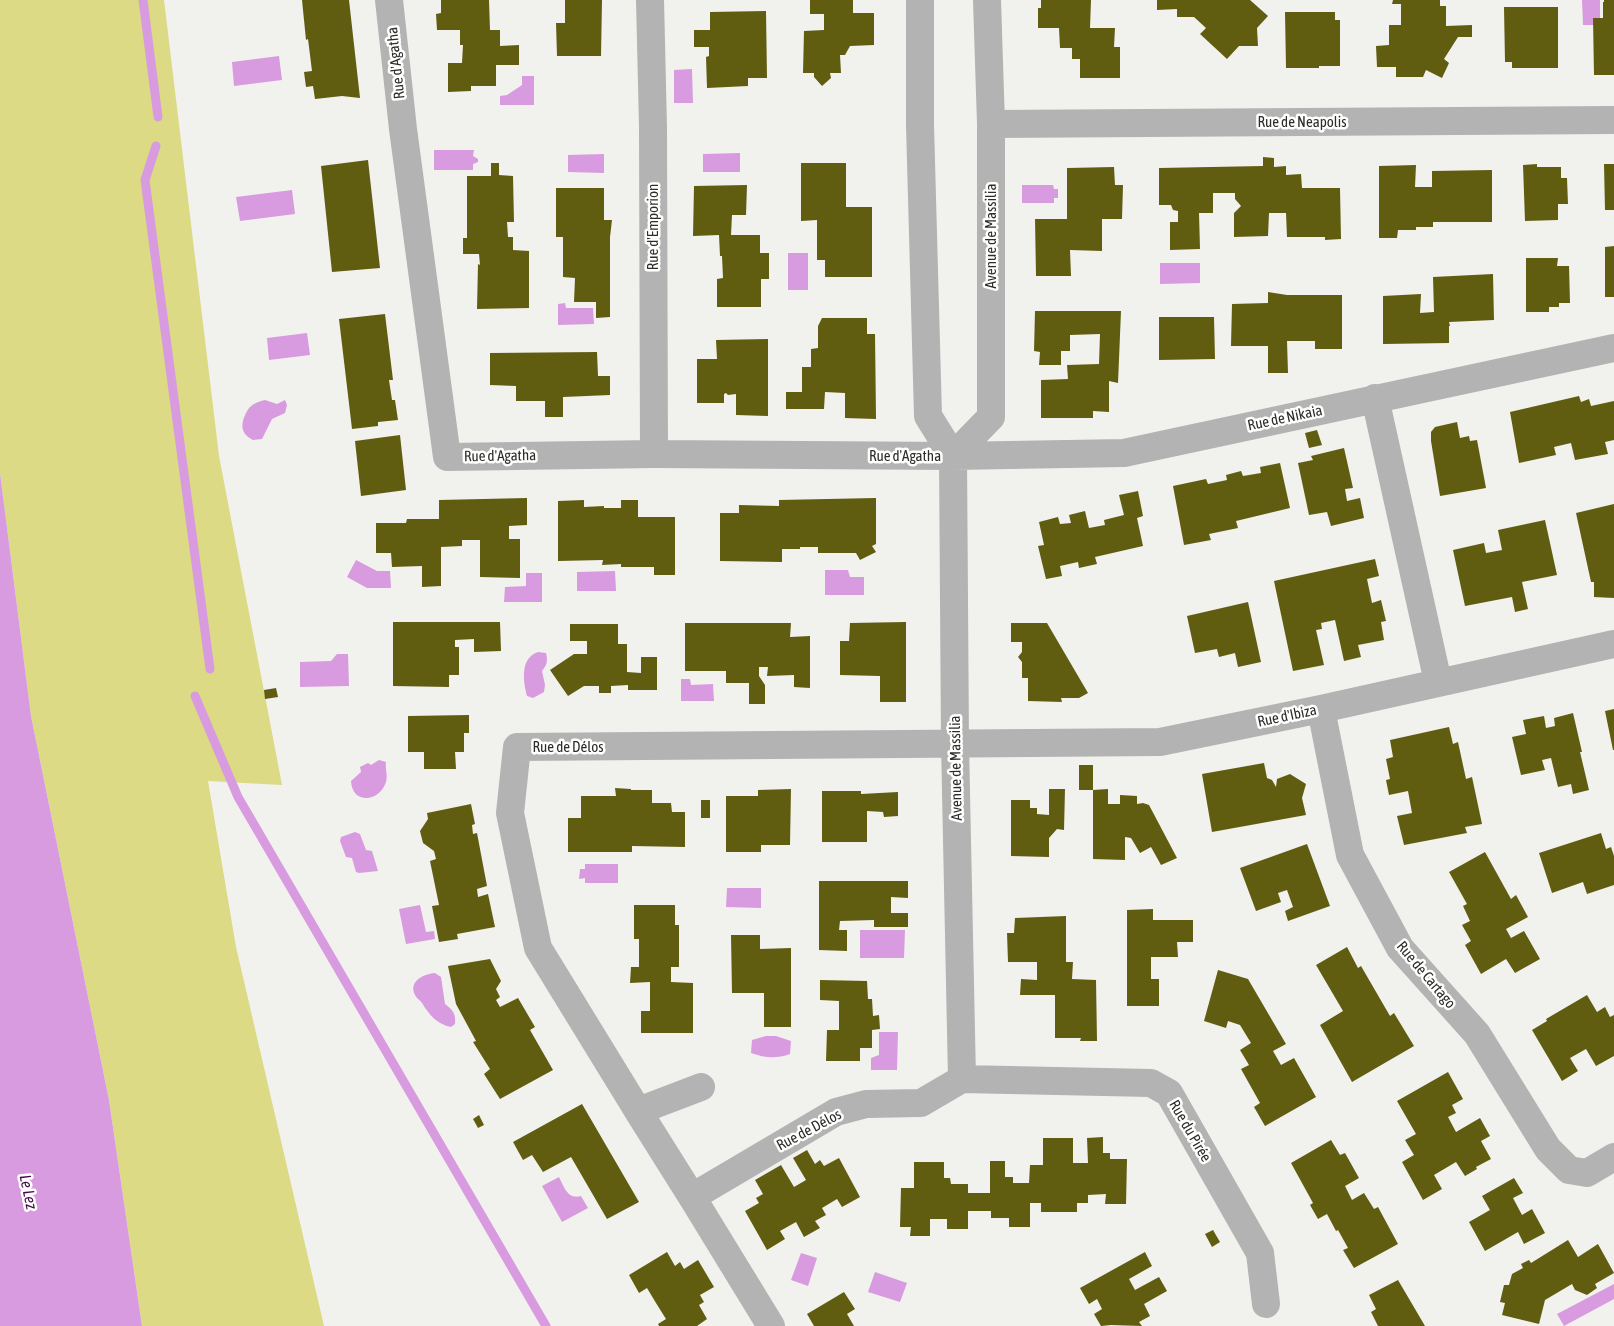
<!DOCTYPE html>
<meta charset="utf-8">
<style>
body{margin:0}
canvas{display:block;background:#f1f1ed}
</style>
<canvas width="1614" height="1326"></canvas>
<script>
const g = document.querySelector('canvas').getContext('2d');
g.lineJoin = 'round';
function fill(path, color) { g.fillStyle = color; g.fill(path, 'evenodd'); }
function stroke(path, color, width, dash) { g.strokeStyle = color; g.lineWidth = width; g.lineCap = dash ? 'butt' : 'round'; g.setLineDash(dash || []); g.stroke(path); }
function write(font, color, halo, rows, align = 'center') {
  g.font = font + ' "Asap Condensed",sans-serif'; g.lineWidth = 5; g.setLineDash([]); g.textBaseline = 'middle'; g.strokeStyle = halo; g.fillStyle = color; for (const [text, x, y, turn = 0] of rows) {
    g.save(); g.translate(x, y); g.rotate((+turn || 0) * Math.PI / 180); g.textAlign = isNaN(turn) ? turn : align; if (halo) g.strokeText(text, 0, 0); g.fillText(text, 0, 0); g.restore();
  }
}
const green = new Path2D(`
 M0 0H164L219 456 282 785 208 781 236 947 324 1326H142L109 1100 31 716 0 473Z`);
const water = new Path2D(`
 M1582 0H1600V25H1583Z
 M279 56 282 80 234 86 232 62Z
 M692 69 693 103H674V70Z
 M522 76H534V105H500V96L507 95 522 85Z
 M434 150H474L473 156 478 159V162L473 164V170H434Z
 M740 153V172H703V154Z
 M604 154V173L568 172V155Z
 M1022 185H1053L1054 189H1058V198H1054V203H1022Z
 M292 190 295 214 240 221 236 197Z
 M788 253H808V290H788Z
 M1160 263H1200V283L1160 284Z
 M565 303 566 308H593L594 324 558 325V304Z
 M307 333 310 355 269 360 267 338Z
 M265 400 277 404 285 400 287 405 285 413 272 419 262 439 253 440C241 434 240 425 246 413 248 409 250 406 254 404 257 402 261 401 265 400Z
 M0 473 31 716 109 1100 142 1326H0Z
 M356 560 377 571H390L391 588H367L347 577Z
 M825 570H848L850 577H864V595H825Z
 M615 571 616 591H577V572Z
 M526 573H542V602H504L505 587 526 586Z
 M538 652 546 653C548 661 547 665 542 671L545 685 544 692 533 698 527 696C523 681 520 658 538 652Z
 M337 654H348L349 686 300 687V662L331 661Z
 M681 679H690L691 685 713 684 714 701H681Z
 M379 760 386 762C385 769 388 776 386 782 380 802 352 805 351 781L361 772 360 767 368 763 371 765Z
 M355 832 360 834 366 850 372 851 378 871 359 873 356 872 352 858 346 857 340 841 341 837Z
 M585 864H618V883H585V878L579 879 580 869H585Z
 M727 888H761V908L726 907Z
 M420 905 426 932 434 931 435 939 406 944 399 909Z
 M860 930H905L904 958H860Z
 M435 973 441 977 445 1004C453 1010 456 1014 455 1024L451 1027C437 1024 430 1016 422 1003 421 1001 419 1000 417 998 406 983 422 974 435 973Z
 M879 1032H898L897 1070H871V1058L879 1055Z
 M766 1036H776L791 1041 790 1054C776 1059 765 1058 751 1053L752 1040Z
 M559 1177C564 1187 568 1200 581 1196L588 1208 562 1222 542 1186Z
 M801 1253 817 1258 808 1286 791 1280Z
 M875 1272 907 1283 900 1302 868 1292Z
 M1614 1284V1299L1564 1326 1557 1314Z`);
const stream = new Path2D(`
 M143 0 158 117
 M156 146 145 180 210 669
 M195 696 238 797 546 1326`);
const building = new Path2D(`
 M302 0H349L360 98 342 96 315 99 313 86 306 87 304 72 312 71 308 39 306 40Z
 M441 0H489L490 30H500V46L519 45V65H496V86H471V91L448 92V63H462L463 45H460V30H437L436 14 441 13Z
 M565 0H602L601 56H557L556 23H565Z
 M810 0H853V13H874V45L850 46 845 55H840L841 73H830L831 78 822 86 814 77V73H803L804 31 824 30V14H810Z
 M1041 0H1091L1090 28H1115L1114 47H1120V78H1080V59H1072V48H1060L1059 28H1038V8H1041Z
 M1157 0H1250L1268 16 1257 28 1258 46H1239L1227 59 1200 34 1206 28 1194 17H1177V9L1157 10Z
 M1393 0H1440V6H1446V26L1472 25V37H1458L1444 59 1449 63 1442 78 1426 70 1423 77H1396V67H1377L1376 46 1389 45V25H1401V4H1392Z
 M1604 0H1614V75H1594L1593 18H1603V2H1604Z
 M1504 7H1558V68H1512V62H1505Z
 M766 11 767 78H748V86L707 88 706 57 709 56V47H694V30H710V12Z
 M1285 12H1335V20H1340V66H1319V68H1286Z
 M1263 157 1274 158V167L1286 166V175L1301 174 1302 188H1340L1341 239 1325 240V237H1287L1286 213H1269L1268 236 1234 237V213L1241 206 1235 199V193H1213V213H1199L1200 249 1170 250V222H1178V211L1173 210 1171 205H1159V168L1263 166Z
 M368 160 380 268 332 272 321 166Z
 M491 163H499V175L513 176 514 222H507L508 237H513V250L529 251V308L477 309 478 264 480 265 479 254H463V238H467V176H491Z
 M801 163H846V207H872V277H825V260H817V220L801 221Z
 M1537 164V167H1561V178H1567L1568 204H1558V220L1525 221 1523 165Z
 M1604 164H1614V210H1605Z
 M1416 165 1415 187H1432V171L1492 170V222H1433V227H1416V230H1398L1397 238H1379V166Z
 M1114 167 1115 185H1123L1122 219H1102V251L1070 250 1071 276H1036L1035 219H1067V168Z
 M747 185 746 215H732L731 235H760V253H769V279H761V307H717V279L723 278 722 256H720L719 235 693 236 694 186Z
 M556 188H604V220H612L610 237V317L596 318V302H574L575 278 563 277V237H556Z
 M1614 246V297H1605V247Z
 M1526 258H1558L1557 266H1569L1570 303H1559V307H1549V312H1526Z
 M1493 274 1494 320 1449 322 1450 326H1449V343L1383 344V296L1421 294 1420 313 1434 312 1433 277Z
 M1268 292 1287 295H1342V349H1315V341H1287L1288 373H1268V346H1231L1232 304 1268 303Z
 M1035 311H1121L1118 383 1109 381V412L1093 411V418H1041V380L1068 379 1067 365 1099 364 1100 334 1070 335V351H1061V365H1039L1040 352 1034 351Z
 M385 314 393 380H389L392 400H395L398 420 378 422V426L352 429 339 319Z
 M1159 317H1214L1215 359 1159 360Z
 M822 318H867V334H875L876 419 845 418V393L825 392 824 409H786V392H802V367H811V349L818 348V326Z
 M768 339V416L736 415V394L728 395 726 393 724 394V403H697V359H717L716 340Z
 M597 352 598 376H610V395L563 397V417H545V401H516V386L490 385V353Z
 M1579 396 1581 402 1589 399 1591 406 1614 401V440L1605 442 1608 454 1575 460 1571 443 1554 447 1556 455 1519 463 1510 412Z
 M1457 422 1460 438 1469 436 1470 441 1477 440 1486 488 1440 496 1431 441V432L1435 427Z
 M1317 430 1322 445 1309 448 1305 433Z
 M400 435 406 490 361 496 355 441Z
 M1344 448 1353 488 1345 489 1347 501 1360 498 1364 518 1331 526 1327 512 1309 515 1298 463 1313 460 1311 456Z
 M1280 463 1290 508 1236 521 1238 528 1209 534 1211 540 1184 545 1173 486 1206 479 1208 484 1227 480 1226 475 1241 471 1243 476 1261 473 1260 467Z
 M1138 491 1143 516 1137 518 1143 546 1095 557 1097 564 1079 568 1078 562 1060 566 1062 576 1046 579 1038 546 1044 545 1039 522 1058 517 1060 524 1071 523 1069 515 1085 511 1089 528 1105 525 1104 520 1124 515 1119 495Z
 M527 498V525L509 526V539H520V578L480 577V540H462V546L441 547V586L422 587V566L392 567 391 553H376V523H406L407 519H439V500Z
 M876 498V544L872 546 876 552 860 560 856 553H818V547H800V549H782V562L720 561V513H739V505L779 506V500Z
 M584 500V507L604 506V508H621V500H638V517H675V575H654V567H621V564L602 565 603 560 558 561V501Z
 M1614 504V598L1594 597V582H1591L1576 513Z
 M1545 520 1557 575 1522 582 1528 609 1515 612 1512 597 1465 606 1453 550 1484 543 1486 553 1502 550 1498 530Z
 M1375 559 1379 576 1367 579 1372 603 1381 600 1386 621 1381 622 1384 640 1358 645 1361 657 1344 661 1335 620 1321 623 1322 629 1316 630 1324 665 1293 671 1274 581Z
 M1248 602 1261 662 1238 667 1235 653 1219 657 1217 649 1195 653 1187 616Z
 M393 622H500L501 651 474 652V639L455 640V647H459V675H449V687L393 686Z
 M906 622V702H880V676L840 675V641H849L850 623Z
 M685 623H791L790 637 810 636V688L794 687V675L767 676 768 667H759V676L765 685V704H749V683H726V671H685Z
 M1011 623H1047L1088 693 1079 698H1061L1062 702 1028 701V678H1022V662L1018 657 1022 652V642H1011Z
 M570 624H618V644H627V672L641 673V657H657V690H628V685L611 686V693H599V686H584L568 696 550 670 574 654H587V641H570Z
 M276 688 278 697 265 699 264 690Z
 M1614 709V750H1613L1605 711Z
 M1573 713 1582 752H1580L1589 790 1573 794 1571 784 1558 787 1551 758 1542 760 1545 770 1521 775 1512 737 1526 734 1523 720 1544 716 1546 728 1555 726 1554 718Z
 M469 715V733H464V752H455L456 769H424V752H408V716Z
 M1449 727 1453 744 1458 742 1466 779 1472 777 1482 824 1465 827 1467 833 1404 845 1397 816 1412 813 1408 791 1389 795 1386 780 1390 779 1386 759 1393 757 1390 740Z
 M1264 763 1267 778 1272 780 1276 787 1277 779 1290 774 1306 784 1302 798 1306 815 1212 832 1202 774Z
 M1079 765H1093V790L1108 789V804H1120V795L1137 796V804L1143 803 1149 805 1177 858 1161 865 1151 847 1140 853 1131 838 1125 837V860L1093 859V790H1079Z
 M615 788 631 789V790H652V803H671L672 812H685V847L632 846V852H568V818H581V796H616Z
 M791 789 790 845H761V852H726V796H758V790Z
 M1049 789H1065L1064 830 1057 829 1049 838V857L1011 856V800H1030V808H1037V814L1049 815Z
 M822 791H861V794L898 792V816L884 817 883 812 867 811V842H822Z
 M701 800H710V818H701Z
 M471 804 475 824 472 825 473 834 477 833 487 886 477 889 478 897 488 894 495 927 457 934 458 939 439 942 432 906 439 905 430 861 436 859 434 851 423 843 420 831 428 819 427 813Z
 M1601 833 1606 849 1611 847 1614 856V885L1587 894 1583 882 1552 893 1539 853Z
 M1307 844 1330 906 1288 921 1285 911 1293 907 1287 890 1278 893 1281 902 1256 911 1240 868Z
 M1485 852 1511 899 1516 895 1528 917 1506 929 1511 938 1524 931 1540 959 1515 973 1506 959 1481 974 1465 945 1471 941 1462 925 1470 921 1463 906 1467 904 1449 872Z
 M819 881H908V898L891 897V913H908V927H874V920L840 921 839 930H847V951L819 950Z
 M634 905H675V925H679V967H671V982L693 983V1033H641V1011H650V982L630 983 631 967H639V939H634Z
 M1153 909V920H1193V942H1177L1178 957H1151V979H1159V1006H1127V910Z
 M1066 916V962H1073L1072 979 1096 980 1097 1041H1080L1081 1038H1055V995H1020L1021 979 1037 980V962H1008L1007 933H1014L1015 918Z
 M731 935H760V949L791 948V1027H764V993H732Z
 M1347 947 1358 968 1361 966 1390 1016 1394 1013 1414 1046 1352 1082 1320 1025 1343 1011 1316 965Z
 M490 959 501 981 496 989 500 997 496 1000 500 1007 518 998 535 1027 530 1030 553 1070 500 1099 484 1074 490 1069 473 1042 476 1041 456 1004 448 966Z
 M1218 970 1248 979 1286 1044 1273 1051 1281 1065 1294 1058 1316 1097 1265 1126 1254 1107 1260 1103 1241 1069 1249 1065 1240 1050 1251 1043 1240 1025 1228 1021 1226 1028 1204 1021Z
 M820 980 867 981 868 999H872L873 1016 879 1015 880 1029 872 1030V1048H860V1061H826L827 1030H839V1001L820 1000Z
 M1587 995 1597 1012 1605 1007 1610 1017 1614 1015V1056L1596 1066 1586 1049 1570 1058 1578 1071 1562 1081 1532 1030 1547 1021 1546 1019Z
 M1448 1072 1463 1099 1452 1105 1456 1113 1448 1117 1456 1132 1480 1118 1490 1136 1481 1141 1491 1159 1476 1167 1477 1169 1465 1176 1456 1162 1434 1175 1442 1189 1423 1200 1402 1162 1414 1155 1405 1140 1416 1134 1397 1101Z
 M582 1104 639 1202 607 1219 571 1157 543 1172 532 1155 523 1160 513 1142Z
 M479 1115 484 1125 478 1128 473 1119Z
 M1103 1137V1153H1110V1159H1127L1126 1204H1105L1106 1194 1088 1195V1203H1077V1212H1041V1203H1030V1227H1009V1218H991V1211H968V1229H947V1219H930V1236H910L911 1227H900L901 1188H914V1162H944V1178H950L951 1184H968V1193H990V1161H1005V1177H1013V1183H1029L1030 1165H1043V1138H1073V1163H1088L1087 1138Z
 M1331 1140 1340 1155 1345 1153 1359 1178 1345 1186 1352 1200 1364 1193 1374 1209 1378 1207 1398 1244 1354 1268 1343 1250 1348 1248 1338 1230 1336 1231 1327 1214 1318 1219 1310 1205 1313 1203 1291 1163Z
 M807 1150 815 1164 820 1160 824 1166 839 1158 860 1197 842 1207 837 1199 822 1208 826 1215 815 1221 820 1228 804 1237 796 1222 780 1231 785 1239 767 1250 745 1211 759 1203 756 1198 763 1194 755 1180 781 1165 794 1187 806 1180 793 1158Z
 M1514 1178 1523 1193 1513 1198 1522 1215 1532 1209 1545 1233 1524 1244 1518 1232 1485 1251 1469 1222 1490 1210 1482 1196Z
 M1213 1230 1220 1242 1212 1247 1205 1234Z
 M1568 1240 1578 1257 1598 1244 1614 1273 1595 1284 1597 1288 1587 1295 1575 1290 1572 1284 1545 1300 1539 1324 1502 1315 1505 1303 1500 1302 1504 1285H1509L1512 1274 1523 1268 1521 1264 1529 1260 1531 1263Z
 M667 1252 675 1266 680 1262 684 1269 698 1260 714 1287 700 1295 704 1302 699 1305 707 1319 697 1326H659L658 1324 666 1319 656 1303 647 1288 639 1293 629 1275Z
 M1145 1252 1152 1266 1129 1279 1135 1290 1159 1277 1167 1291 1144 1304 1150 1316 1139 1322 1142 1326 1111 1325 1101 1326 1094 1314 1102 1309 1097 1299 1089 1304 1080 1288Z
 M1398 1280 1425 1326H1378L1371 1312 1376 1309 1369 1295Z
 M844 1292 855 1309 847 1314 854 1326H814L807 1314Z`);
const minor = new Path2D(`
 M389 0 403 129 447 457 654 454 953 456 1124 453 1614 348
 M650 0 653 127 654 454
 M920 0V125L928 416 953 456 955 744 962 1079
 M991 124 1614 120
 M1375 398 1438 682
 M953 456 991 417V124L987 0
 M1321 709 1350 855 1400 948 1477 1034 1548 1149 1569 1170 1587 1173 1614 1157
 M962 1079 1151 1083 1169 1093 1260 1253 1266 1304
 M701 1087 638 1111 538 948 510 813 517 747 1160 742 1321 709 1614 644
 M638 1111 692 1197 836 1112 866 1104 921 1103 962 1079
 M692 1197 771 1326`);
const streetNames = [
 ["Rue d'Agatha",396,63,-96],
 ["Rue de Neapolis",1302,122],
 ["Rue d'Emporion",653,227,-90],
 ["Avenue de Massilia",991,236,-90],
 ["Rue de Nikaia",1285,418,-12],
 ["Rue d'Agatha",500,456,-1],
 ["Rue d'Agatha",905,456],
 ["Rue d'Ibiza",1287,716,-12],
 ["Rue de Délos",568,747],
 ["Avenue de Massilia",956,768,-91],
 ["Rue de Cartago",1426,975,50],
 ["Rue de Délos",809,1130,-28],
 ["Rue du Pirée",1190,1131,60]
];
const waterNames = [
 ["Le Lez",28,1192,78]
];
fill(green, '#dcda84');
fill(water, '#d99bdf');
stroke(stream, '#d99bdf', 9);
fill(building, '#605d11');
stroke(minor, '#b4b3b4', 28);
write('15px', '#2c2c2a', '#fffffe', streetNames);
write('italic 16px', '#430b4a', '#fffffe', waterNames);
</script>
